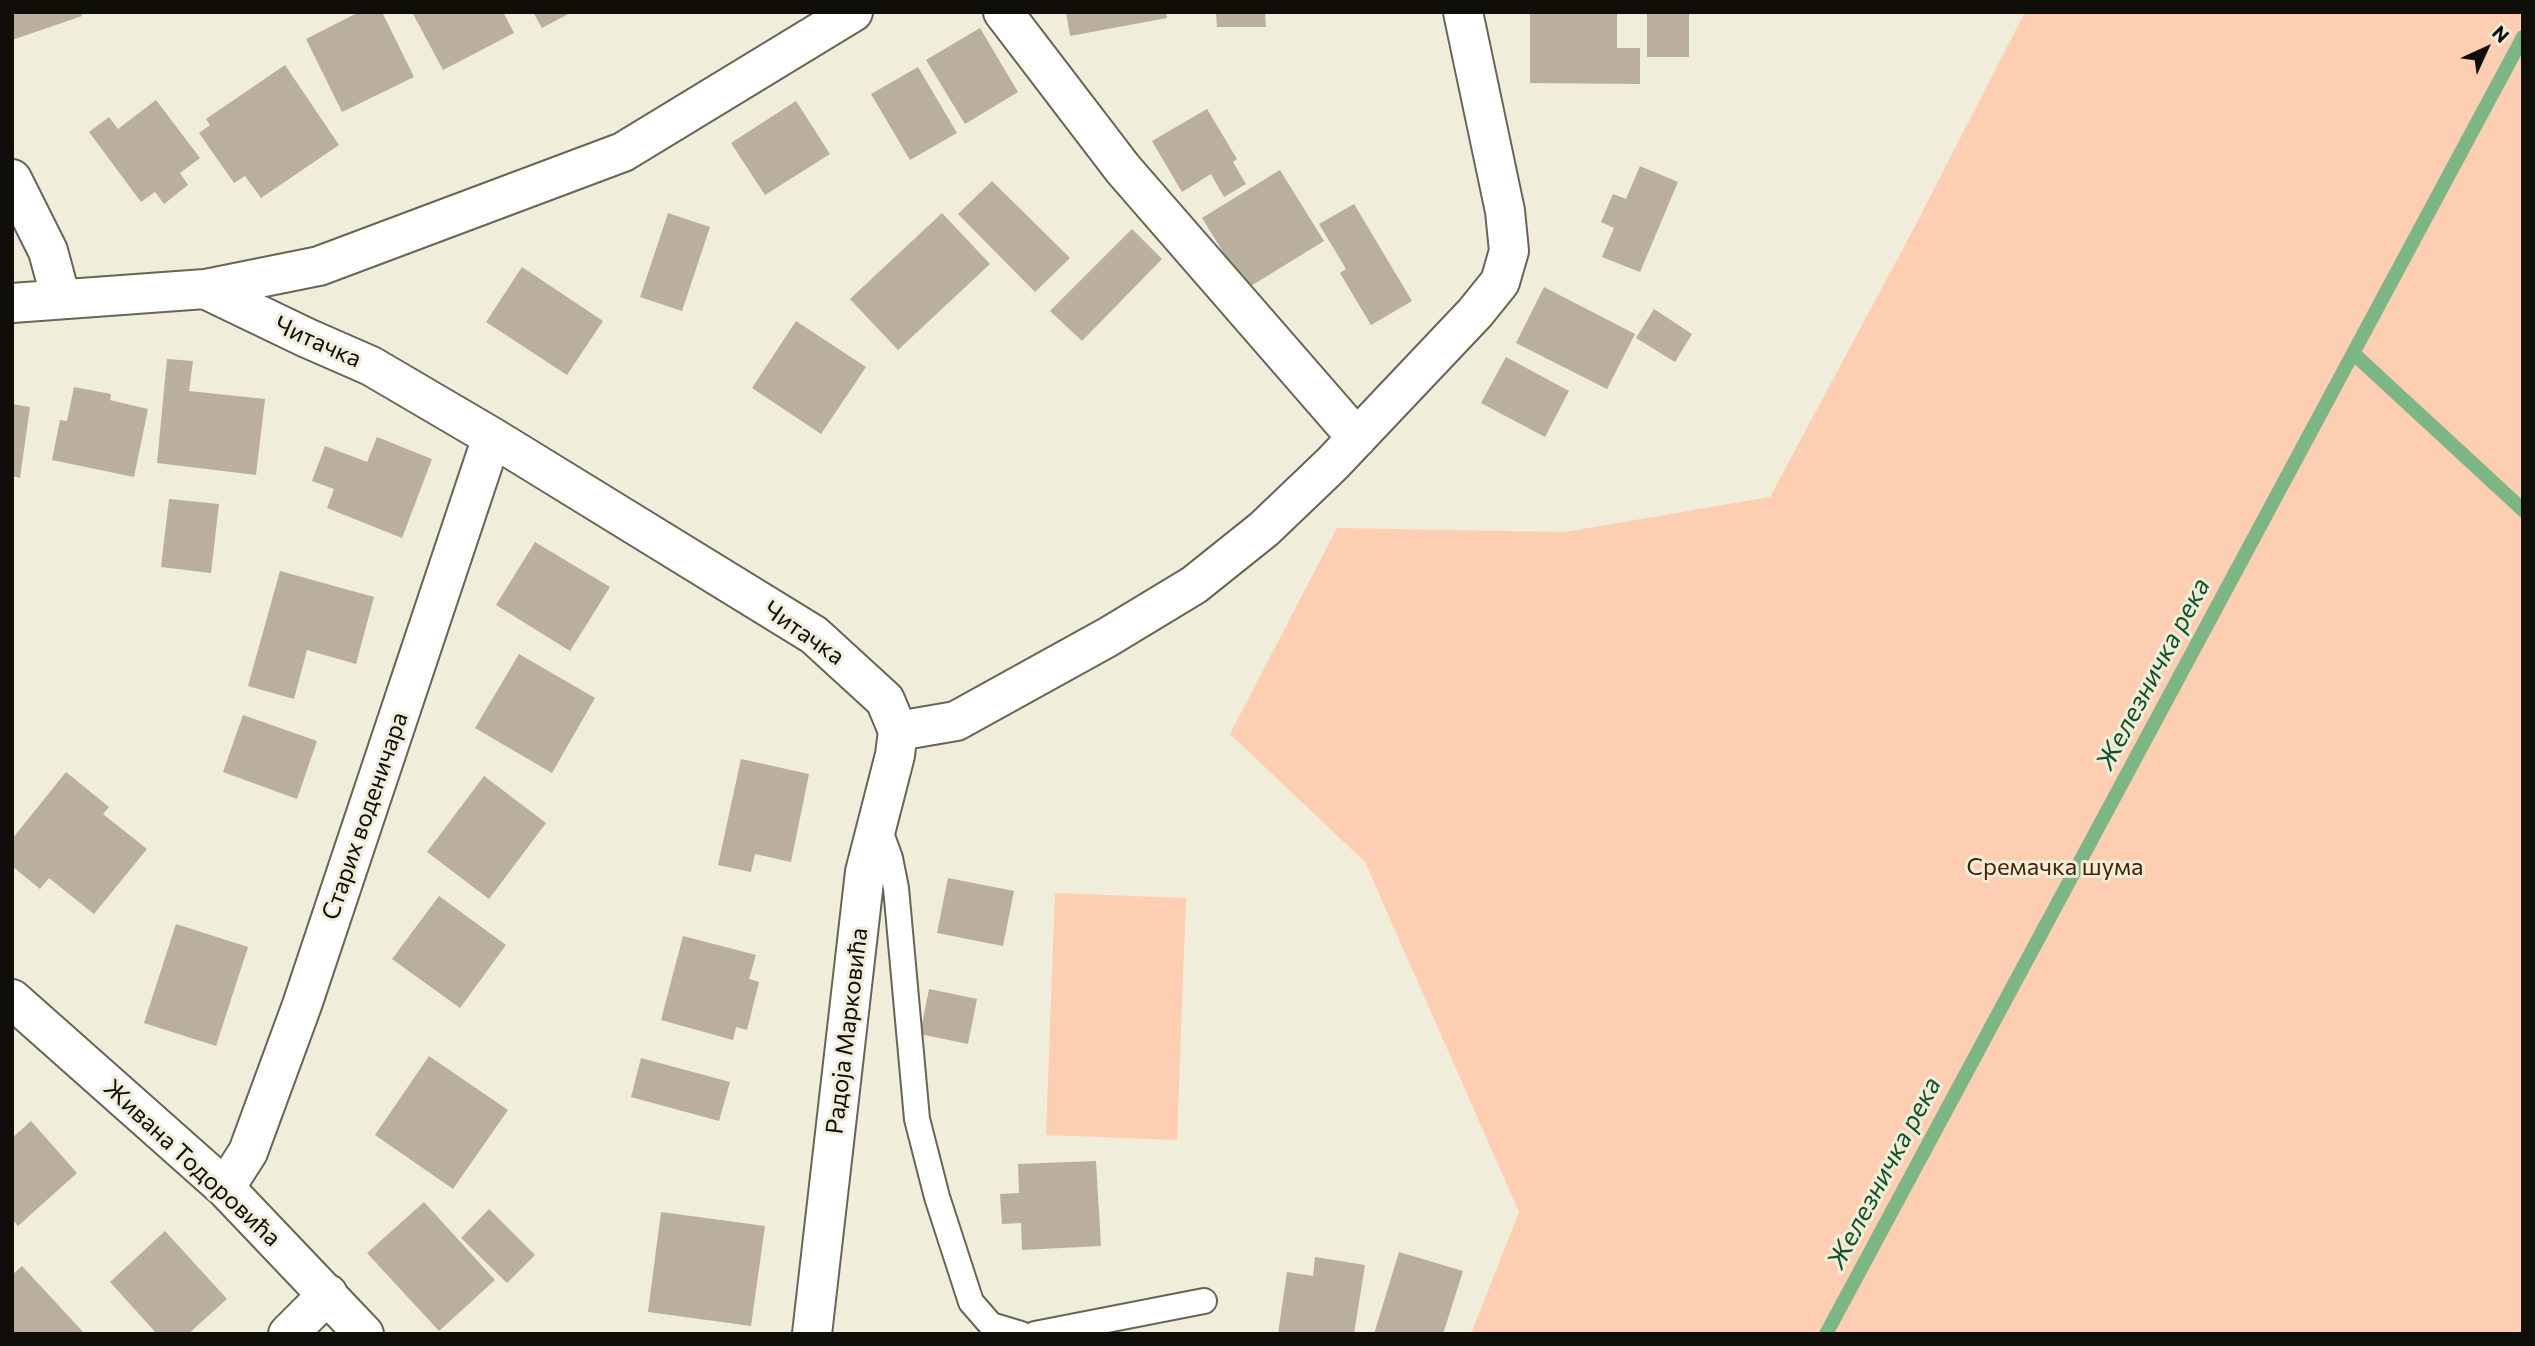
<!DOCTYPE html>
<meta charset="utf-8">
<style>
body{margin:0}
#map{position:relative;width:2535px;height:1346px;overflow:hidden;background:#f0edda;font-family:Commissioner,sans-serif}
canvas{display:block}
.frame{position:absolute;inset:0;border:14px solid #0f0e08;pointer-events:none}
.north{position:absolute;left:2451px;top:14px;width:70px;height:70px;-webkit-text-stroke:5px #f0edda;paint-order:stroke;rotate:45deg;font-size:19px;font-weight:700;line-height:28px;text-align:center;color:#0f0e08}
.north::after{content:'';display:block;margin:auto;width:24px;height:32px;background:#0f0e08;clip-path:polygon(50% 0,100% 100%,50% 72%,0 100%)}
</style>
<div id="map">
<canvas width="2535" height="1346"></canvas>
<div class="frame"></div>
<div class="north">N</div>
</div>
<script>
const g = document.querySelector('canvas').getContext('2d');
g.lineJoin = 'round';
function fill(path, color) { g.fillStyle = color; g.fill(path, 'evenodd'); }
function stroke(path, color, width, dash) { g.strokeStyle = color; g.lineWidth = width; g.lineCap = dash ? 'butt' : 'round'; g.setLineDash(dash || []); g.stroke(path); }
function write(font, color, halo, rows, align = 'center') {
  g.font = font + ' Commissioner,sans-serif'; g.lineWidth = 6; g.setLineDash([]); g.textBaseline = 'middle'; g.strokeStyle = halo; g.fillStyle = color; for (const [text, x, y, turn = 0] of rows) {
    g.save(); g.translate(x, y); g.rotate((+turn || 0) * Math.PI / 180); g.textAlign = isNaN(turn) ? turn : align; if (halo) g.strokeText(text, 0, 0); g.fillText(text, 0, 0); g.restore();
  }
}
const green = new Path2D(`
 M2025 12H2523V1334H1471L1519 1212 1365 862 1230 734 1337 528 1565 532 1770 497 1914 228Z
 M1055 893 1186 898 1177 1140 1046 1135Z`);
const stream = new Path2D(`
 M2353 353 2523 510
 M1826 1334 2523 37`);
const building = new Path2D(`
 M12 12H81L82 16 12 40Z
 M359 12H382L414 77 342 112 306 39Z
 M412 12H503L514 33 443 70Z
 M533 12H572L542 28Z
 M1066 12H1166L1167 18 1070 36Z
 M1216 12H1265L1266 27H1217Z
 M1530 12H1617V48H1640V84L1530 83Z
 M1647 12H1689V57H1647Z
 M980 28 1018 92 965 124 926 60Z
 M285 65 339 145 261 198 245 176 234 183 199 133 210 125 206 119Z
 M918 67 957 133 910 160 871 94Z
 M156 100 200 158 180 173 188 185 164 204 155 192 141 202 89 132 109 117 118 129Z
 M796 101 830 154 765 195 731 143Z
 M1207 109 1237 159 1233 162 1246 184 1224 197 1211 174 1182 192 1152 141Z
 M1640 166 1678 182 1640 272 1602 257 1614 228 1601 222 1613 194 1626 199Z
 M1280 170 1324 241 1246 289 1202 218Z
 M992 181 1070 258 1035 292 958 214Z
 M1354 204 1412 301 1371 325 1340 273 1346 269 1319 224Z
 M668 213 710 227 682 311 640 297Z
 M942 213 990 264 898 350 850 299Z
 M1132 229 1162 259 1082 341 1050 311Z
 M522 267 603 321 567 375 486 322Z
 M1544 287 1635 334 1607 389 1516 343Z
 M1654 309 1692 334 1675 362 1636 338Z
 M796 321 866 367 821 434 752 388Z
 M1506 357 1569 391 1545 437 1481 403Z
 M167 359 193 361 189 391 265 399 256 475 157 463Z
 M74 387 111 394 110 400 148 409 134 477 52 460 60 420 67 421Z
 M12 404 30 407 20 478 12 476Z
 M377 437 432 459 402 538 327 508 334 489 312 481 325 446 367 462Z
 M169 499 219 504 211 573 161 567Z
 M535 542 610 587 570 651 496 605Z
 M280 571 374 597 356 664 307 650 294 699 248 686Z
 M519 654 595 698 552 773 475 728Z
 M243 715 317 741 297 799 223 772Z
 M741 759 809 774 791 862 755 854 751 872 718 865Z
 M66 772 109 807 103 814 147 849 94 914 49 878 40 889 12 866V839Z
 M484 776 546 823 489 899 427 852Z
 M948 878 1014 891 1003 946 937 933Z
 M439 896 506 945 460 1008 392 959Z
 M176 924 248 947 216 1046 144 1023Z
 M683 936 756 955 749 979 759 982 747 1030 736 1027 733 1040 661 1020Z
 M929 989 977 999 968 1044 920 1034Z
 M429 1056 508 1110 453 1189 375 1135Z
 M641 1058 730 1082 719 1121 631 1097Z
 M31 1121 77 1173 18 1226 12 1219V1138Z
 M1096 1161 1101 1246 1022 1250 1021 1223 1002 1224 1000 1194 1019 1193 1018 1164Z
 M424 1202 495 1280 439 1331 367 1253Z
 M489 1209 535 1255 507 1283 461 1238Z
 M661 1212 765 1226 751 1326 648 1312Z
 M165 1231 227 1299 188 1334H157L110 1282Z
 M1399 1252 1463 1271 1443 1334H1374Z
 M1315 1257 1365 1265 1354 1334H1278L1287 1272 1313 1276Z
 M22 1266 85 1334H12V1275Z`);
const lane = new Path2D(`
 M878 825 890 858 896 888 917 1119 937 1197 971 1302 991 1325 1021 1334
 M1035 1334 1204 1301`);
const street = new Path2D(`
 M1003 12 1123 169 1357 438
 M12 179 48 251 61 299
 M205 289 307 338 371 366 492 437 814 635 885 700 898 731 895 755 865 872 812 1334
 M12 303 205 289 319 266 623 152 853 12
 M898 731 956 721 1108 637 1194 585 1264 529 1332 464 1475 313 1500 282 1509 251 1505 211 1463 12
 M12 999 225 1188 364 1334
 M225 1188 248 1152 302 1005 492 437
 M288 1334 328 1294`);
const streetNames = [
 ["Читачка",318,342,24],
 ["Читачка",804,633,35],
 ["Старих воденичара",365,816,-71],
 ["Радоја Марковића",847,1031,-83],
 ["Живана Тодоровића",192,1163,43]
];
const parkNames = [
 ["Сремачка шума",2055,867]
];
const waterNames = [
 ["Железничка река",2153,674,-62],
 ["Железничка река",1884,1173,-62]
];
fill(green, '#fdceb2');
stroke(stream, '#7bb684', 14);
fill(building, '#baae9e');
stroke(lane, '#676554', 28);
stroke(street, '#676554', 42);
stroke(lane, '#fff', 24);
stroke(street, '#fff', 38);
write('24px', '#0f0e08', '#f0edda', streetNames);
write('24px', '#492000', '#f0edda', parkNames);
write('italic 26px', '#115324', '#f0edda', waterNames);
</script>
